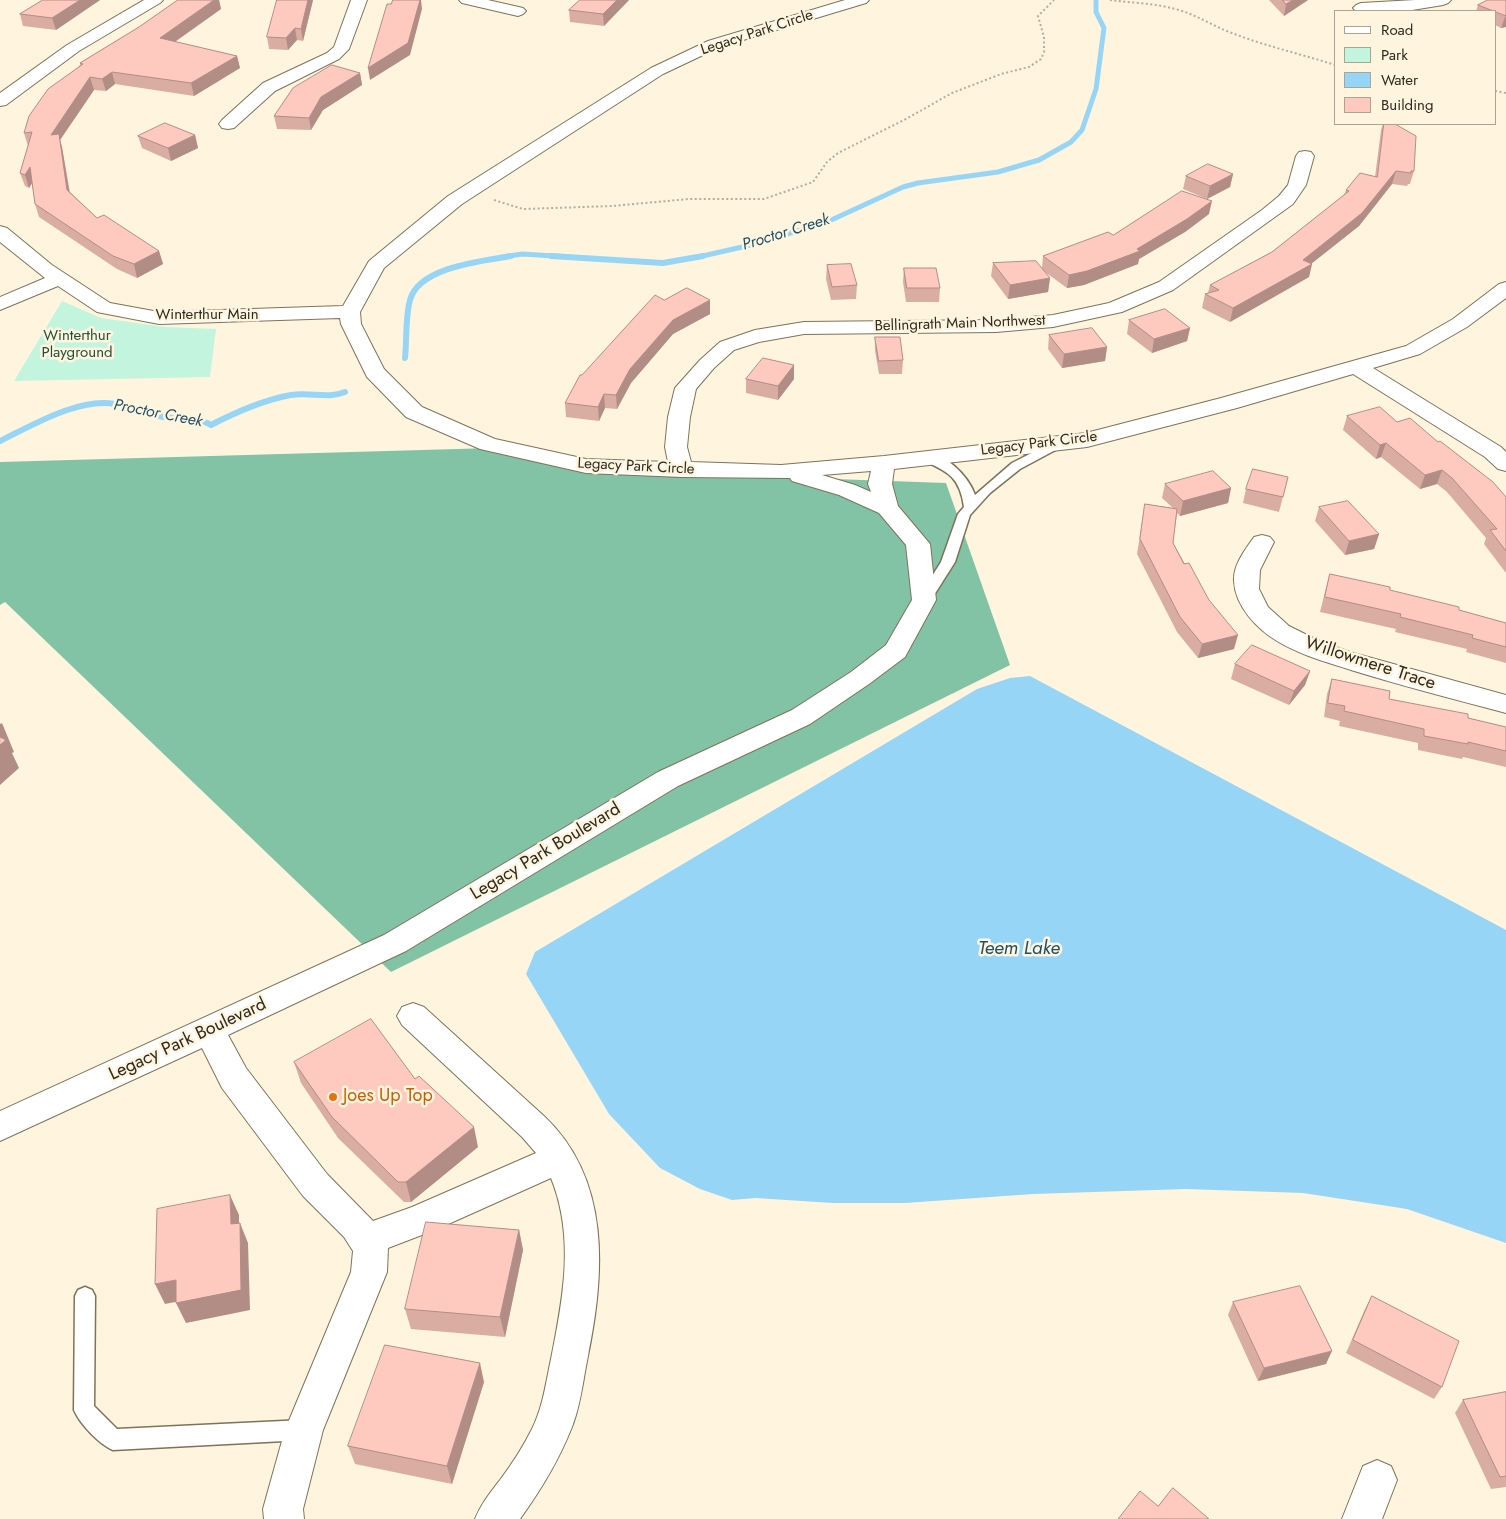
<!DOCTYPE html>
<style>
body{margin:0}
#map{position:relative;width:1506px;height:1519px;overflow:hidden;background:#fff5df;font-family:Jost,sans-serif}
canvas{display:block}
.legend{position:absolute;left:1334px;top:10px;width:162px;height:115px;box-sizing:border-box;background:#fff5df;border:1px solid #aba492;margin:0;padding:6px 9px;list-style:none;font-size:15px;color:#2e2a1f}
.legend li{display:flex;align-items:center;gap:10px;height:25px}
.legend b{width:25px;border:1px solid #aba492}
</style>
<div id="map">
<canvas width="1506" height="1519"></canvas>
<ul class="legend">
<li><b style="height:6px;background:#fff"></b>Road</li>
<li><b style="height:14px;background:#c3f4dd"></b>Park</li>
<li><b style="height:14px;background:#97d5f6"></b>Water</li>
<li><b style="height:14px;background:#fec9be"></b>Building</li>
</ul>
</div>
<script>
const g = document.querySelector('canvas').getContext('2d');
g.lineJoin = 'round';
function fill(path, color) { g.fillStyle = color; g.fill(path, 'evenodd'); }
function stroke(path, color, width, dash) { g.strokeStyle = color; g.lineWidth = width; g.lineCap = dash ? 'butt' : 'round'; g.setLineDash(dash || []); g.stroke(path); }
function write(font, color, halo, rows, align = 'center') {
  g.font = font + ' Jost,sans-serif'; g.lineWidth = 5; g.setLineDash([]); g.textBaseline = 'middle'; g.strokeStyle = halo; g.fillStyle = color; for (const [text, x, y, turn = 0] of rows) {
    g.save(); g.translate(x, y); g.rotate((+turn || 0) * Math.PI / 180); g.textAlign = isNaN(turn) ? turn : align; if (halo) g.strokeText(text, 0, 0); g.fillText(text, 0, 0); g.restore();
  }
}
const green = new Path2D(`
 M62 301 101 318 165 327 216 329 210 377 14 381Z`);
const forest = new Path2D(`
 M492 448 666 473 946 483 1010 665 391 972 5 602 0 605V462Z`);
const water = new Path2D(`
 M1030 676 1506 930V1243L1407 1209 1303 1193 1186 1189 1033 1194 905 1203H833L755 1198 732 1200 700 1189 660 1168 609 1114 526 974 535 952 977 689 1010 678Z`);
const streamFar1 = new Path2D(`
 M503 257 522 254 571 257
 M698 257 751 245 827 222 903 187 918 183 998 172 1039 160 1071 142 1082 130 1096 89 1104 28 1096 12V0`);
const stream = new Path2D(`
 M551 256 663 263 703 256
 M405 358C407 340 405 318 410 300 419 267 482 261 511 256
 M0 441C31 426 79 397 115 404 131 407 146 414 163 417 179 420 197 416 211 425 236 412 263 400 291 395 310 392 328 399 345 392`);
const path = new Path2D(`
 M1110 0C1131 3 1154 3 1175 9 1196 14 1212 26 1232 33 1265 46 1301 54 1335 65
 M1495 91 1506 93
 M494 200 523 209 612 206 689 199H764L813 182 827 162 838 153 906 119 952 93 1001 74 1029 67 1041 59 1044 52V37L1038 16 1054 0`);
const service = new Path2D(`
 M1057 440 1063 444 1061 447 1020 469 990 493 970 515 955 562 929 603H919L917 600 941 562 958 514 964 507C960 478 949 472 924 461L922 458 924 455C944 450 969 477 975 495L1012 463Z
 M85 1287 92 1290 95 1296 94 1406 117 1429 304 1420 311 1423 314 1430 311 1437 304 1440 113 1450C99 1444 80 1424 74 1410L75 1296 78 1290Z`);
const minor = new Path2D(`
 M144 0H163L160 3 79 51 6 105 0 106V93L67 45Z
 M351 0H367L349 49 339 59 275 91 234 128 228 129 222 128 219 124 222 120 263 83 327 53 334 47Z
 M459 0H488L523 8 526 11 523 14 518 16 462 3Z
 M845 0H869L866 3 720 47 663 74 462 204 384 268 360 312 361 324 384 369 422 407 495 439 586 459 668 462 665 447 668 417 675 388 700 360 720 342 755 330 804 322 996 320 1053 315 1109 303 1159 282 1262 210 1279 196 1288 185 1296 156 1299 152 1305 151 1311 152 1314 156 1306 185 1293 204 1173 290 1122 312 1053 327 996 332 804 334 759 342 734 350 714 368 696 389 690 417 687 447 691 462 781 465 884 456 1086 433 1221 398 1406 346 1453 319 1499 284 1506 282V298L1467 327 1420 354 1373 368 1501 447 1506 452V471L1498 469 1485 457 1353 374 1237 408 1087 447 894 469 892 484 898 506 930 544 936 600 905 657 869 684 810 724 678 786 406 951 228 1035 246 1068 327 1174 373 1221 412 1207 536 1153 522 1137 402 1025 397 1016 402 1007 413 1003 424 1007 545 1117C611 1180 605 1274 588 1356 583 1380 581 1404 572 1427 559 1460 541 1490 520 1519H475C481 1504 490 1493 500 1480 512 1464 523 1447 532 1429 543 1407 546 1382 551 1359 563 1299 575 1237 551 1178L435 1230 388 1248 387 1272 323 1430 303 1509 304 1519H264L263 1509 285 1430 351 1272 353 1251 344 1237 303 1196 222 1088 202 1048 0 1141V1111L384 935 658 772 792 710 851 672 886 645 912 600 906 545 879 513 839 495 792 481 790 478 682 477 586 473 480 449 406 417 367 377 341 324 340 318 159 324 97 312 58 286 0 310V297L45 278 0 242V226L7 228 52 265 110 303 159 312 343 306 369 261 448 196 651 68 708 41ZM871 471 868 484 871 492 855 485 822 475Z
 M1415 0H1451L1448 3 1443 5 1406 11H1356L1353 8 1356 5 1361 3Z
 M1262 535 1270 537 1274 542 1260 570 1259 589 1268 607 1289 626 1317 640 1350 652 1506 695V713C1454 699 1402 686 1351 670 1326 662 1300 655 1277 641 1257 629 1235 606 1234 581 1233 565 1245 550 1254 537Z
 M1377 1460 1391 1466 1397 1480 1382 1519H1342L1363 1466Z`);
const wall = new Path2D(`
 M43 0H100L56 30 23 26 20 14Z
 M178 0H219L221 9 175 42 237 56 240 68 194 96 115 84 106 91 94 90 60 140 62 147 70 192 97 218 159 251 163 264 137 278 117 269 39 217 35 204 32 183 29 188 25 186 20 173 28 146 24 133 80 65V63L139 27Z
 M313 0 303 41 297 40 288 50 269 49 267 37Z
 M580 0H629L604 26 570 22 569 10Z
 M1269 0H1308L1284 16Z
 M1506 0V27L1501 28 1495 25V11H1476L1478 5Z
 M360 73 362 85 323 110 311 130 277 129 274 116Z
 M1383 124H1395L1414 171 1410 184H1408L1407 186 1392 184 1359 226 1312 263 1309 277 1230 322 1202 308 1205 294 1208 293 1210 285 1272 252 1344 195 1346 190 1375 177 1381 130Z
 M195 135 198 148 171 161 142 148 138 136Z
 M1233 174 1230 187 1207 199 1183 189 1186 176Z
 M1209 214 1185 232 1139 259 1138 264 1084 285 1067 288 1045 272 1050 278 1048 292 1008 299 991 276 993 263 1042 268 1043 256 1113 235Z
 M827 265 857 285 856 299 831 300 826 279Z
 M904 268 940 288 939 302H906L903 282Z
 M664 300 710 314 673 334 631 383 617 409 605 408 599 421 566 417 565 403Z
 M1129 320 1190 328 1187 341 1152 353 1127 334Z
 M1049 335 1107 347 1105 361 1062 368 1048 349Z
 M875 337 903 360 902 374H879L875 351Z
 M794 365V379L778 400 746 393V379Z
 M1347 416 1397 422 1438 442 1506 497V573L1484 544 1486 538 1447 492 1437 484 1420 489 1381 457 1376 459 1343 430Z
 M1288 477 1279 512 1243 503 1246 489Z
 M1165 484 1231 488 1228 503 1180 516 1177 513 1173 543 1234 649 1198 658 1177 632 1137 554 1145 504 1173 508 1162 498Z
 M1319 507 1379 534 1374 549 1345 555 1315 521Z
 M1330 574 1459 610 1506 623V663L1466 652 1467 649 1395 632 1396 629 1320 612 1326 588Z
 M1235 664 1310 671 1305 685 1289 705 1231 679Z
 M1332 679 1389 699 1506 727V767L1463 757 1462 759 1418 750V743L1339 726 1340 721 1324 717 1327 694Z
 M294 1062 415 1079 478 1147 411 1202H404L338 1138 301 1083Z
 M519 1230 523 1250 505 1337 411 1329 405 1309Z
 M1372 1296 1442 1387 1434 1399 1346 1353 1365 1309Z
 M1233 1302 1326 1364 1258 1381 1228 1315Z
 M484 1382 452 1484 355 1464 348 1446Z
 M1506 1392V1487L1491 1489 1455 1413 1463 1400Z`);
const shadedWall = new Path2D(`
 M80 0H100L56 30 52 18Z
 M214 0H219L221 9 163 50 160 38Z
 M308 0H313L303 41 301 29Z
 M420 0H421L422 9 410 55 370 80 368 68Z
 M617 0H629L604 26 603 14Z
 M1293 0H1308L1284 16 1286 4Z
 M1506 16V27L1501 28 1505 17Z
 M295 28 297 40 288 50 286 38Z
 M237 56 240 68 194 96 191 83Z
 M112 72 115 84 106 91 102 79Z
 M360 73 362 85 323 110 311 130 309 118 321 97Z
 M90 77 94 90 60 140 62 147 71 203 51 135Z
 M195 135 198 148 171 161 168 148Z
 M30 167 34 180 29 188 25 175Z
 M1396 171 1392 184 1359 226 1311 264H1312L1309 277 1230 322 1233 308Z
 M1233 174 1230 187 1207 199 1210 186Z
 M1212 201 1209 214 1185 232 1139 259 1138 264 1084 285 1067 288 1069 275 1137 249Z
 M159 251 163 264 137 278 134 264Z
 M1050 278 1048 292 1008 299 1010 285Z
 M710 300V314L673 334 631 383 617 409 616 395 630 369 673 320Z
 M1190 328 1187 341 1152 353 1154 339Z
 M1107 347 1105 361 1062 368 1064 354Z
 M794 365V379L778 400V386Z
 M604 394 605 408 599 421 598 407Z
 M1386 443 1381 457 1376 459 1380 445Z
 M1442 470 1437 484 1420 489 1425 475Z
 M1231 488 1228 503 1180 516 1183 501Z
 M1379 534 1374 549 1345 555 1349 541Z
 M1238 635 1234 649 1198 658 1202 644Z
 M1310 671 1305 685 1289 705 1294 691Z
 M2 723 14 752 12 753 19 768 0 785V724Z
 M474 1127 478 1147 411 1202 406 1182Z
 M230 1195 239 1215V1244L231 1224Z
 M240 1223 248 1243 250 1310 186 1323 176 1303Z
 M519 1230 523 1250 505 1337 500 1317Z
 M176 1280 185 1300 165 1304 155 1284Z
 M1332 1351 1326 1364 1258 1381 1264 1368Z
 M480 1363 484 1382 452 1484 447 1466Z`);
const building = new Path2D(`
 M43 0H80L52 18 20 14Z
 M178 0H214L160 38 237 56 191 83 112 72 102 79 90 77 51 135 59 134 67 190 97 218 104 215 159 251 134 264 113 256 35 204 30 167 25 175 20 173 32 132 24 133 29 116 48 89 83 64 80 63 139 27Z
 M277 0H308L301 29 295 28 286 38 267 37Z
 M393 0H420L408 43 368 68 387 4H391Z
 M580 0H617L603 14 569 10Z
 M1283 0H1293L1286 4Z
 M1488 0H1506V16L1478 5Z
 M332 65 360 73 321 97 309 118 274 116 293 88Z
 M165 123 195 135 168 148 138 136Z
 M1384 124H1395L1416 136 1414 171H1411V173L1396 171 1362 213 1303 260 1312 264 1233 308 1205 294 1219 290 1210 285 1272 252 1349 191 1346 190 1360 173 1377 177Z
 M1208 164 1233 174 1210 186 1186 176Z
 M1182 191 1212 201 1187 219 1137 249 1140 251 1087 271 1069 275 1043 256 1108 232 1113 235Z
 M1036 261 1050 278 1010 285 993 263Z
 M851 264 857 285 832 287 827 265Z
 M904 268H936L940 288H907Z
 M687 288 710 300 673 320 630 369 616 395 604 394 598 407 565 403 580 375H582L655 295 664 300Z
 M1165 309 1190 328 1154 339 1129 320Z
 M1092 328 1107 347 1064 354 1049 335Z
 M875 337H900L903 360 879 361Z
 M763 358 794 365 778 386 746 379Z
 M1380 407 1397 422 1410 418 1438 442 1440 441 1493 482 1506 497V551L1490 530 1497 529 1452 478 1442 470 1425 475 1386 443 1380 445 1347 416Z
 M1253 469 1288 477 1283 497 1246 489Z
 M1213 471 1231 488 1183 501 1165 484Z
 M1348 501 1379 534 1349 541 1319 507Z
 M1145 504 1177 509 1173 543 1184 564 1189 563 1209 600 1238 635 1202 644 1180 617 1140 539Z
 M1330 574 1390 587V590L1459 607V610L1506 623V647L1472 638 1473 635 1400 617 1401 614 1325 597Z
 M1252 645 1310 671 1294 691 1235 664Z
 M1332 679 1390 691 1389 699 1468 714V718L1506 727V751L1468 742V744L1424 736V729L1344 711 1345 706 1328 703Z
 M0 737 6 740 0 745Z
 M371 1019 415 1079 419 1076 474 1127 406 1182H398L332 1117 294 1062Z
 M230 1195 231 1224 240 1223 241 1290 176 1303V1280L155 1284 157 1209Z
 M426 1222 519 1230 500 1317 405 1309Z
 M1300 1286 1332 1351 1264 1368 1233 1302Z
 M1372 1296 1459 1341 1442 1387 1353 1340Z
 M385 1345 480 1363 447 1466 348 1446Z
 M1506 1392V1476L1500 1477 1463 1400Z
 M1173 1488 1209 1519H1118L1140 1491 1158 1506Z`);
const markers = [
 [333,1097,5,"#e8710a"]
];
const farStreetnames = [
 ["Legacy Park Circle",757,33,-18],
 ["Winterthur Main",207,315],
 ["Bellingrath Main Northwest",960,324,-2],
 ["Legacy Park Circle",1039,444,-7],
 ["Legacy Park Circle",636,467,3]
];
const farParknames = [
 ["Winterthur",77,336],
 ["Playground",77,353]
];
const farWaternames = [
 ["Proctor Creek",786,233,-17],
 ["Proctor Creek",158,414,11]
];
const streetNames = [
 ["Willowmere Trace",1370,664,18],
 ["Legacy Park Boulevard",546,852,-31],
 ["Legacy Park Boulevard",188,1040,-25]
];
const foodNames = [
 ["Joes Up Top",343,1097]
];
const waterNames = [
 ["Teem Lake",1019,949]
];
fill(green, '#c3f4dd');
fill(forest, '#82c3a5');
fill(water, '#97d5f6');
stroke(streamFar1, '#97d5f6', 5);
stroke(stream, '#97d5f6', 6);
stroke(service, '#7d735a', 3);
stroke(minor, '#7d735a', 2);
stroke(path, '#b4ad9b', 2, [2, 2.5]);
fill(service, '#fff');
fill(minor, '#fff');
fill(wall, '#daada3');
fill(shadedWall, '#b28d85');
fill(building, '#fec9be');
stroke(building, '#b28d85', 1);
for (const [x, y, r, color] of markers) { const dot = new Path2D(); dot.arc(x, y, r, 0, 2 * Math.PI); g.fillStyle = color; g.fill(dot); stroke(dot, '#fff5df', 2); }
write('15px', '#2e2a1f', '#fff5df', farStreetnames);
write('15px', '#1c503c', '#fff5df', farParknames);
write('italic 16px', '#1e4f66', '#fff5df', farWaternames);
write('18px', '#2e2a1f', '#fff5df', streetNames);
write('18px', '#c56008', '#fff5df', foodNames, 'left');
write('italic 19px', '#1e4f66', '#fff5df', waterNames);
</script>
